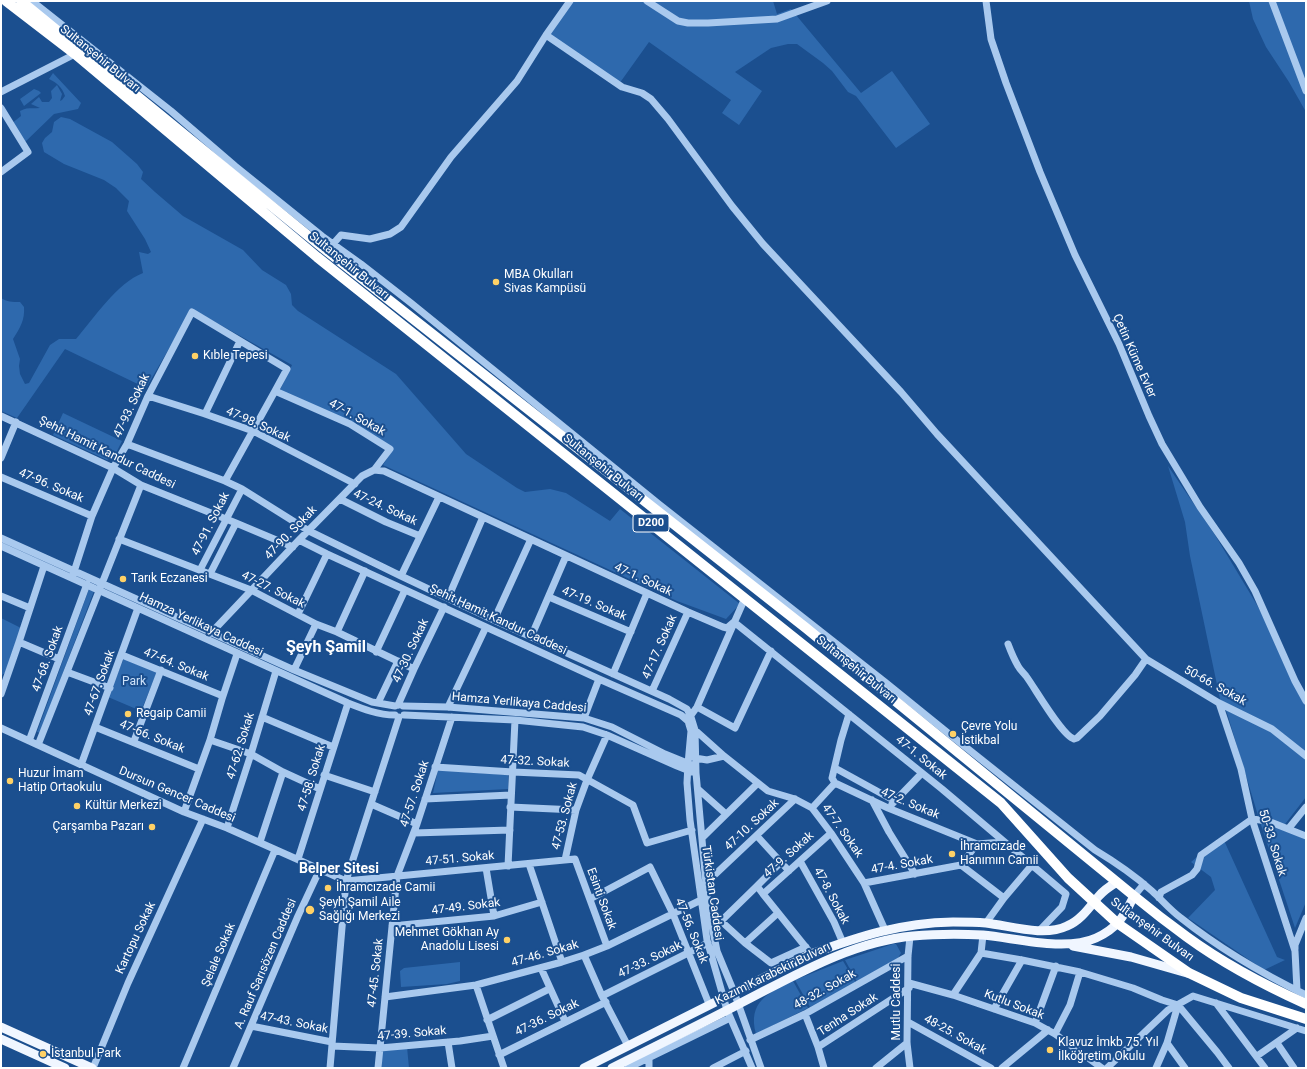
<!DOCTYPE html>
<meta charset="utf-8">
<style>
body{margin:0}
#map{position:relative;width:1307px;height:1069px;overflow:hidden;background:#1b4f8f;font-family:Roboto,sans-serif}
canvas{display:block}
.frame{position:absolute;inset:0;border:2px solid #fff;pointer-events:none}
</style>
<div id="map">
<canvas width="1307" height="1069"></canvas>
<div class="frame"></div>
</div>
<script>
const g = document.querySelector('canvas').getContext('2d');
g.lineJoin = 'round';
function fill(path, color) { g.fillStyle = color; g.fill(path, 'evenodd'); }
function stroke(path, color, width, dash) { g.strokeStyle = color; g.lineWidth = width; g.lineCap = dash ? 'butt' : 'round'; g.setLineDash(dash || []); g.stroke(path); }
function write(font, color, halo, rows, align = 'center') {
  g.font = font + ' Roboto,sans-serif'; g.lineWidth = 4; g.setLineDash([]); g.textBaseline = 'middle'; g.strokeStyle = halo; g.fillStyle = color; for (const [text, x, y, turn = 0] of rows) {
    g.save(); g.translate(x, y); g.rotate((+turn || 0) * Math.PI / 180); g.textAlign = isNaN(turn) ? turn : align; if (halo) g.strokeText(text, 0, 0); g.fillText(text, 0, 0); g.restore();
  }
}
const green = new Path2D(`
 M571 1H773L777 14 791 9 861 93 892 71 930 124 896 148 856 96 848 92 832 71 823 63 797 44H788L771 48 735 72 762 91 739 125 722 113 731 100 649 42 619 84 548 34Z
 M1249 1H1306V112L1289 82 1266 47 1253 19Z
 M53 73 81 103 78 109 54 114 24 143 11 124 21 116 20 111C27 107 32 109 40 108L31 104 39 97 42 102H49L52 98 51 91 57 85 62 94 60 101 62 100 65 96C62 87 57 83 49 79Z
 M34 89 39 91 41 93 24 106 20 99Z
 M61 117 70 119 112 142 137 164 143 172 141 179 155 192 183 216 243 250 262 270 286 285 291 294 292 305 298 311 396 374 466 454 517 488 525 492 550 489 566 493 610 521 620 509 740 604 726 619 677 601 383 465 393 449 280 390 292 365 192 309 146 388 65 349 17 418 1 411V298C7 302 12 302 20 302L24 307C25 320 20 328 13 339L20 359 19 366 20 374 25 384 29 383 50 345 59 339H76C94 318 117 283 143 273L139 252 148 254 151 252 145 239 127 211 129 201 116 188 104 180 64 164 44 152 42 143 45 138 52 132 54 122Z
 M63 413 122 441 114 457 107 460 53 435Z
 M1168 466 1215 535 1257 605 1306 699V797L1282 828 1306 840V902L1295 928 1260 822 1227 713 1220 699 1190 556 1185 522Z
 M89 589 94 591 40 733 37 732Z
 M1 618 21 628 5 673 2 675 1 674Z
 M124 658 157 672 141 711 108 697Z
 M438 770 508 775V789L433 793Z
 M1222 836 1277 957 1285 960 1264 970 1188 918 1215 890 1211 877 1191 862Z
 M893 944H896L901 953 898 958 857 982 845 960Z
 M843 961 856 983 810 1007 795 980Z
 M460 962V981L447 984 401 987 400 971 404 968Z
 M793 981 808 1008 756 1034C747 1002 769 992 793 981Z
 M407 1047 409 1068H382V1050Z`);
const minor = new Path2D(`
 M32 1 171 111 235 166 322 236 361 264 411 303 660 505 885 682 948 733 1095 850C1115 862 1134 875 1152 891 1162 900 1170 910 1181 918 1220 949 1261 973 1306 995
 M647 1 678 21 688 23H708L777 19 827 1
 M986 1 991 39 1006 83 1040 172 1075 255 1119 344 1149 416 1162 444 1200 507 1239 563 1255 591 1295 681 1306 701
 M1272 1 1306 91
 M546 35 622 87 642 93 651 99 668 119 732 206 763 244 901 392 937 434 1146 659 1219 703 1272 729 1306 756
 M1 92 75 54
 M1 108 28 152 1 172
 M333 244 341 235 370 239 390 234 401 227 451 157 517 81 546 35 570 1
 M148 396 205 414 253 431 355 484
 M205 414 240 341
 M1 416 113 468 141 485 236 523 293 547
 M127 444 225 481 242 489 309 531 401 576 496 621 669 699 687 709 691 717 695 730 696 773 708 906 717 951 734 992 761 1068
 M1 458 16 422
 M1 477 92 516
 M225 481 275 391
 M340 499 386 522 420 536
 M1 538 294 670 372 702 395 706
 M119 539 251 590 316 624 337 632 414 669
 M299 540 327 554 599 679 681 715 688 721 691 731 688 764 687 783 690 820 707 940 727 1010 752 1068
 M1 546 348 703C363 709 378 715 395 715
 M200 570 242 489
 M210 574 236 523
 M401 576 439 497
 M72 578 92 516 113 468 127 444 148 396 192 312 287 369 275 391 350 424 390 449 374 470 384 471 688 612 723 627 727 628 734 622 942 789 1066 894 1062 907 1039 931
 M1 596 30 608
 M549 597 631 632
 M448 598 483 517
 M298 614 327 554
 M494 620 531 539
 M337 632 365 571
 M211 633 299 540 362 476 374 470
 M531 637 566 556
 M19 642 59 659
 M1008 644C1011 652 1014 659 1018 666 1020 670 1024 673 1026 676 1035 688 1062 736 1074 739L1077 738 1100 716 1135 675 1146 659
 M376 652 405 590
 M122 655 223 696
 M294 670 316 624
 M67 672 110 688
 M613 674 647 593
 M652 691 688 612
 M1 694 19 642 44 566
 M378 703 398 661
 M1219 703 1241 769 1252 819 1295 951 1297 990
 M398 705 414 669 444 607
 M403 706 448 707 584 718 612 727 665 754 692 765
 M448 707 486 627
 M697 707 735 728 771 651
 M404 715 515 720 583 727 607 735 677 766 692 772
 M262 717 333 747
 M584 718 599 679
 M689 718 697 707 745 598
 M95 727 199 769
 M1 728 184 812 227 828 346 881 575 859 607 946
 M695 730 724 756 768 791 795 799 812 808 831 833 864 883 885 930
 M210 740 251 754 283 772 320 789
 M29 741 87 584
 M134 741 161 670
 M38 745 141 485
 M695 758 707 760 724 756
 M81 765 138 608
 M435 767 513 772 579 775 633 805 647 843 692 830
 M835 768 895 801
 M324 775 375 792
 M835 783 888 808 977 844
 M698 789 726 814
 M425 799 511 795
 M872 800 889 832 915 874
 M371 804 417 824
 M892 804 922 773
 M510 807 576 810
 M812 808 835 783 832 778 841 740 849 714
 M184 812 210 740 222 699 237 654
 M227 828 251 754 276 671
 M1289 828 1306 807
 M414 833 510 830
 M757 836 789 871
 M702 838 758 783
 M260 842 283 772
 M298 859 348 703
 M565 860 576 810 587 780 607 735
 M800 861 834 922 843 943
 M529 864 562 962
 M961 865 977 844 1004 842
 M508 866 515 720
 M486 868 494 916
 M706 883 795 799
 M864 883 961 865 1004 898
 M757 886 781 862
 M763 894 808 950
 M1134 896 1144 884
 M1159 898 1161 892 1192 875 1197 869 1201 855 1252 819 1268 821 1306 836
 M590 899 650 867 673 914 709 1004
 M721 921 745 943 771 963 806 947
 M986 923 1004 898 1032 865
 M392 926 494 916 542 902
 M713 929 757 886 763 894 831 833
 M983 935 981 953 1022 960 1080 972 1133 988 1162 1000 1178 1005 1217 1052 1229 1068
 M910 937 908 956 907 1043 910 1068
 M745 943 778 913
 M1295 949V945L1306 918
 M584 955 602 996 628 1046
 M541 968 565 1021
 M909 983 953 995 1035 1023 1055 1034 1102 1068
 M476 985 504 1068
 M953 995 981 953
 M602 996 708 943
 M385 997 476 985 562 962 584 955 607 946 701 900
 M1216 1003 1265 1068
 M994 1009 1022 960
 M805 1014 818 1047 824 1068
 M487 1020 549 989
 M908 1022 991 1068
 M1035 1023 1056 966
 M251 1026 332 1042
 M1055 1034 1070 1005 1080 972
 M750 1040 805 1014 908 956
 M448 1042 452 1068
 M1167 1043 1185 1068
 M1277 1043 1294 1068
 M332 1046 380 1048 460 1041 493 1036
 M818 1047 909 988
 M499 1055 606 1002
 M1257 1056 1297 1028
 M93 1068 128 983 203 819
 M183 1068 275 850
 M233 1068 298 916 320 869
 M330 1068 346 881 399 717
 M378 1068 397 876 417 824 452 717
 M628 1068 730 1018
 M649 1068V1057
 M713 1068 746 1051
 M876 1068 907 1043
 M1002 1068 1048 1030
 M1107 1068 1168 1010 1193 996 1306 1031
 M1156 1068 1167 1043 1178 1005`);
const major = new Path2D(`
 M1073 946 1131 957 1187 973
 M1 1027 92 1068
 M1 1039 65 1068
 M584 1068 811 954C860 936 900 923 953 922 964 922 975 922 986 923 1011 926 1044 937 1067 926 1080 921 1089 908 1098 897 1103 891 1110 886 1117 882
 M612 1068C654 1047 697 1026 739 1004 794 976 850 942 913 936 936 934 959 934 983 935 1016 938 1065 952 1096 938 1118 928 1124 916 1134 896`);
const highway = new Path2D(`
 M6 1 75 54 317 257 1001 803 1068 878 1117 923 1189 973 1241 998 1306 1019
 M21 1 323 248 806 628 1134 896C1151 910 1169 924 1187 937 1224 964 1264 985 1306 1004`);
const markers = [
 [496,282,4,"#ffd166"],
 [195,356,4,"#ffd166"],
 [123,579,4,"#ffd166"],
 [128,714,4,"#ffd166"],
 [953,734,4,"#ffd166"],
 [10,781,4,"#ffd166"],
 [77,806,4,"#ffd166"],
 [152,827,4,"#ffd166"],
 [952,854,4,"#ffd166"],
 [328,888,4,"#ffd166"],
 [310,910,5,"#ffd166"],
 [507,940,4,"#ffd166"],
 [1050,1050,4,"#ffd166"],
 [43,1054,4,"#ffd166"]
];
const shields = [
 [651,523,36]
];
const shieldNames = [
 ["D200",651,523]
];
const streetNames = [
 ["Sultanşehir Bulvarı",100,59,39],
 ["Sultanşehir Bulvarı",349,266,39],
 ["Çetin Küme Evler",1134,356,66],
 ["47-93. Sokak",132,406,-65],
 ["47-1. Sokak",357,418,29],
 ["47-98. Sokak",258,425,24],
 ["Şehit Hamit Kandur Caddesi",107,453,26],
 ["Sultanşehir Bulvarı",603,468,39],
 ["47-96. Sokak",51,486,23],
 ["47-24. Sokak",385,508,25],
 ["47-91. Sokak",211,524,-63],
 ["47-90. Sokak",291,533,-46],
 ["47-1. Sokak",643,580,25],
 ["47-27. Sokak",273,590,26],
 ["47-19. Sokak",594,604,23],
 ["Şehit Hamit Kandur Caddesi",498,620,25],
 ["Hamza Yerlikaya Caddesi",201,625,25],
 ["47-17. Sokak",660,647,-66],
 ["47-30. Sokak",411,651,-65],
 ["47-68. Sokak",48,659,-70],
 ["47-64. Sokak",176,665,22],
 ["Sultanşehir Bulvarı",856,670,39],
 ["47-67. Sokak",100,683,-70],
 ["50-66. Sokak",1215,686,29],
 ["Hamza Yerlikaya Caddesi",519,703,5],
 ["47-66. Sokak",152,737,22],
 ["47-62. Sokak",241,746,-73],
 ["47-1. Sokak",921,758,39],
 ["47-32. Sokak",535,762,3],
 ["47-58. Sokak",312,778,-73],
 ["47-57. Sokak",415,794,-72],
 ["Dursun Gencer Caddesi",177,795,23],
 ["47-2. Sokak",910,804,23],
 ["47-53. Sokak",565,816,-75],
 ["47-10. Sokak",752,825,-43],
 ["47-7. Sokak",842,831,55],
 ["50-33. Sokak",1272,843,73],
 ["47-9. Sokak",789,855,-42],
 ["47-51. Sokak",460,859,-5],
 ["47-4. Sokak",902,865,-10],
 ["Türkistan Caddesi",712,893,82],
 ["47-8. Sokak",831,896,62],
 ["Esinti Sokak",601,899,70],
 ["47-49. Sokak",466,907,-7],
 ["Sultanşehir Bulvarı",1152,930,36],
 ["47-56. Sokak",691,931,68],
 ["Kartopu Sokak",136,938,-65],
 ["47-46. Sokak",545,954,-16],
 ["Şelale Sokak",219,955,-67],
 ["47-33. Sokak",650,960,-26],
 ["A. Rauf Sarısözen Caddesi",266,964,-67],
 ["47-45. Sokak",376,973,-84],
 ["Kazım Karabekir Bulvarı",773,974,-26],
 ["48-32. Sokak",825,990,-29],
 ["Mutlu Caddesi",897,1002,-90],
 ["Kutlu Sokak",1014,1005,21],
 ["Tenha Sokak",848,1015,-33],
 ["47-36. Sokak",547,1018,-26],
 ["47-43. Sokak",294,1023,11],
 ["47-39. Sokak",412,1034,-5],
 ["48-25. Sokak",955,1035,29]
];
const poiNames = [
 ["MBA Okulları",504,275],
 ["Sivas Kampüsü",504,289],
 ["Kıble Tepesi",203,356],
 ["Tarık Eczanesi",131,579],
 ["Regaip Camii",136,714],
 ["Çevre Yolu",961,727],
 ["İstikbal",961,741],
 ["Huzur İmam",18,774],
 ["Hatip Ortaokulu",18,788],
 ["Kültür Merkezi",85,806],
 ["Çarşamba Pazarı",144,827,"right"],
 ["İhramcızade",960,847],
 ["Hanımın Camii",960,861],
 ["İhramcızade Camii",336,888],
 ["Şeyh Şamil Aile",319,903],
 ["Sağlığı Merkezi",319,917],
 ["Mehmet Gökhan Ay",499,933,"right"],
 ["Anadolu Lisesi",499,947,"right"],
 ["Klavuz İmkb 75. Yıl",1058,1043],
 ["İlköğretim Okulu",1058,1057],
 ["İstanbul Park",51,1054]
];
const parkNames = [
 ["Park",134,682]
];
const quarterNames = [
 ["Belper Sitesi",339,869]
];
const districtNames = [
 ["Şeyh Şamil",326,648]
];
fill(green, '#2e69ad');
stroke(minor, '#a9c9ee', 7);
stroke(major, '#f0f6ff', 9);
stroke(highway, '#fff', 10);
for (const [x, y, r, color] of markers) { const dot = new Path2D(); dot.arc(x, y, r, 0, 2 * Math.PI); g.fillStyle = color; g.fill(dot); stroke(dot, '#1b4f8f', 1.5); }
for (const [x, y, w] of shields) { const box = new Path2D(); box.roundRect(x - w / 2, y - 9, w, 18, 3); g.fillStyle = '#1b4f8f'; g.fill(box); stroke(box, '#fff', 1); }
write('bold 11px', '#fff', null, shieldNames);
write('12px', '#fff', '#1b4f8f', streetNames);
write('12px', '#fff', '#1b4f8f', poiNames, 'left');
write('12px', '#cfe3fa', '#1b4f8f', parkNames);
write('bold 14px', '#fff', '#1b4f8f', quarterNames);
write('bold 16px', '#fff', '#1b4f8f', districtNames);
</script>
